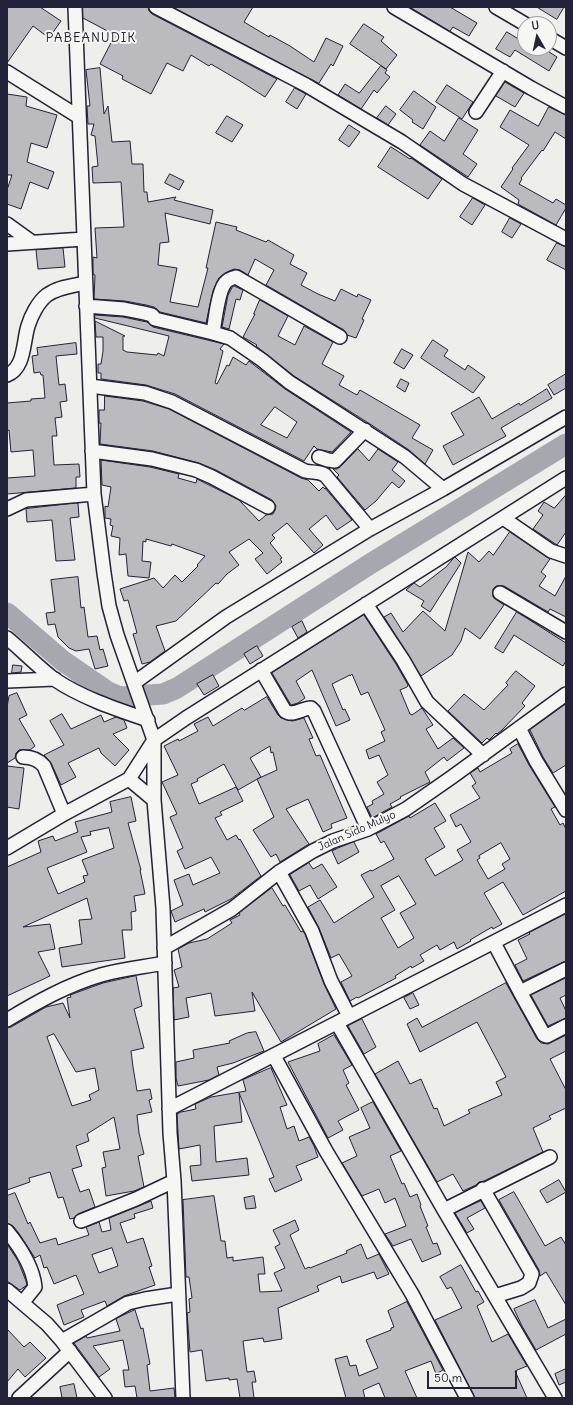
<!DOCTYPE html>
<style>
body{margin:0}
#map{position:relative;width:573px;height:1405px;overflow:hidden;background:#eeeeeb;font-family:Delius,sans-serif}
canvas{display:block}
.frame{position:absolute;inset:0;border:8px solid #22223b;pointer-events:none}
.north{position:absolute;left:517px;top:16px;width:40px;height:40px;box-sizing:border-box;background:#f6f6f2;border:1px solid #a1a1a9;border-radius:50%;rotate:351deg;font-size:11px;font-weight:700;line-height:16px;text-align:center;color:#22223b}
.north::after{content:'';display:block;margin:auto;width:14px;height:18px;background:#22223b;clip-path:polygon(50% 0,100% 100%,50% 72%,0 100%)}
.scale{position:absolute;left:427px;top:1371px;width:90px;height:18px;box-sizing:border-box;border:2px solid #22223b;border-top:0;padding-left:5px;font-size:12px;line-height:14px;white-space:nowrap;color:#22223b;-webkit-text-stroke:3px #f6f6f2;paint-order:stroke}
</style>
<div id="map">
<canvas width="573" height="1405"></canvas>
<div class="frame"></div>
<div class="north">U</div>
<div class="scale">50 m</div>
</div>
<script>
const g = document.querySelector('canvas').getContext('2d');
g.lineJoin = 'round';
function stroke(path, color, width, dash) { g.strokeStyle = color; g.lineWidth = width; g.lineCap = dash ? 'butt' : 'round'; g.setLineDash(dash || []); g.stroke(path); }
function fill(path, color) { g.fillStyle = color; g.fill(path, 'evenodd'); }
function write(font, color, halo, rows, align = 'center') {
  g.font = font + ' Delius,sans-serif'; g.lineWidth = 4; g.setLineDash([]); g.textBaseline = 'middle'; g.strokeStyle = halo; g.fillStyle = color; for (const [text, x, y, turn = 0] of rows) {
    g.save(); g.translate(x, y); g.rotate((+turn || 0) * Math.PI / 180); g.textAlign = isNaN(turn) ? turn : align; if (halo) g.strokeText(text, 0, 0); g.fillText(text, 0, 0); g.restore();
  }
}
const river = new Path2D(`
 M7 613 63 661 108 692 120 697 163 694 177 688 370 564 566 444`);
const building = new Path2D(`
 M7 7H40L61 21 49 38 33 26 7 63Z
 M83 7H148L149 11 152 14 277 79 265 97 240 81 211 64 209 66 191 55 183 71 167 63 151 94 122 79 123 76 100 64 115 35 83 18Z
 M173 7H253L244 22 269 37 270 35 290 46 314 62 326 38 343 46 333 66 331 64 319 83Z
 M410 7H450L477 23 469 36 453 27 450 31Z
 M537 7H564L557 19Z
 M364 24 384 37 381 41 397 55 386 69 350 44Z
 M507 32 525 43V48H543L557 57 549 71 515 50 510 57 496 49Z
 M381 66 387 70 385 73 390 77 377 93 374 90 361 109 338 95 345 84 359 93Z
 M100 68 104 114 108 106 112 142 130 141 132 164H143L144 192H147L148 202 176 197 174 200 213 210 210 224 165 213 169 242 160 243 158 265 177 268 170 302 198 307 208 268H206L216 222 237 227 236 230 266 242 268 240 294 255 290 264 307 273 301 285 318 294 335 301 341 289 357 297 358 294 371 300 362 319 364 320 356 338 347 335 344 330 266 285 274 270 255 259 248 275 240 270 234 269 225 273 219 278 213 291 206 323 160 312 154 307 146 305 125 301 94 299 95 275 93 274V257L97 258 95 228 124 227 121 182 93 183 92 167 98 166 95 136 91 135 94 124H88L87 106H90L86 70Z
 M505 82 524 93 515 107 496 96Z
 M447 85 473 102 462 119 436 102Z
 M295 88 306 94 297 109 286 102Z
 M414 91 436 107 423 129 412 122 413 120 400 110Z
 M7 94 27 97 26 106 57 115 47 148 31 143 27 162 54 172 48 189 30 182 21 209 7 204V190L12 175H7Z
 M386 106 396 114 388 125 377 118Z
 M549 107 566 115V139L555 132 543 151 542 150 521 178 522 179 519 184 553 203 556 199 566 205V208L556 225 518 204 519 200 501 187 513 169 512 168 529 145 500 127 510 110 538 126Z
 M227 116 243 125 232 142 216 133Z
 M459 118 478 130 463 154 477 164 468 177 420 145 430 131 444 141Z
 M349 125 360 132 349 147 339 140Z
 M391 147 410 159 411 158 442 179 428 199 378 167Z
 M170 174 184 181 179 190 165 183Z
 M473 198 485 205 472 225 460 217Z
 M510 218 521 224 512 238 502 232Z
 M557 243 566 247V270L547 260Z
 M63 248 65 267 38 269 36 250Z
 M234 286 243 290 240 300 236 299 229 329 222 327 228 295 232 288Z
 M260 300 288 316 278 336 295 345 304 326 333 342 322 364 344 376 339 385 357 395 360 390 420 425 412 438 433 450 425 464 409 450 370 424 294 376 256 346 257 345 243 337 255 314H254Z
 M95 315 123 317 142 321 147 322 153 327 224 344 220 349 223 351 215 383 217 384 227 365 229 366 233 357 246 365 249 361 285 389 351 432 332 452 317 449 314 446 304 461 175 394 146 385 101 379V373H98V364H101L103 351V337H96L95 321 125 336H123V350L127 352 157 355 158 353 164 356 169 336 95 318ZM275 407 297 422 287 438 261 425Z
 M433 340 448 350 444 356 465 370 468 365 485 377 473 393 421 358Z
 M76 343 77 354 56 356 59 385 65 384 67 401 60 402 62 417 55 418 57 436H52L54 465 79 464 80 477H76V488L7 494V478L35 476 33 450 11 452 9 430 7 431V403L31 401V399L45 398 43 375H41L40 372 34 373 32 356 38 355 37 348Z
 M402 349 413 355 404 369 394 363Z
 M566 374V388L554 395 548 385Z
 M401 379 409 383 405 392 397 387Z
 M547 389 552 398 501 428 506 436 453 465 443 446 464 435 451 413 479 397 492 419 519 403 520 405Z
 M105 396 143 401 169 409 301 478 308 480 319 491 323 487 325 489V488L352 520 337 530 326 515 309 529 323 545 314 553 287 523 272 535 275 538 270 543 282 558 280 559 282 562 267 574 255 559 263 553 249 539 229 552 239 565 227 574 218 584 216 583 176 621 156 626 165 651 150 662 142 664 133 634 137 633 128 600 124 601 120 589 154 578 163 588 175 575 182 582 198 566 197 565 205 556 172 544 171 546 146 539V542L143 541 142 561 151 562 149 578 128 576 126 554 119 555 120 538 111 536 113 526 110 525 111 519 105 518V506L108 507 111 487 102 485 101 460 150 467 179 474 178 478 196 483 197 479 239 500 259 521 266 515 273 514 275 510 276 506 272 500 216 470 199 463 153 451 100 444 101 423H99V410H104Z
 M358 449 369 461 378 449 398 462 392 470 405 481 399 488 392 482 376 501 365 510 337 477 339 475 333 469H337L340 467Z
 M566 495V532L557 545 533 529 543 515 538 511 544 502 554 508Z
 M78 503 79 517 70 518 75 560 56 561 52 520 27 522 26 509Z
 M510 532 550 559 541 572 546 576 539 586 555 596 566 576V617L550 609 548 612 504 586H496L493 589V597L504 605 480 639 465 628 461 641 452 655 421 676 384 617 391 613 403 632 423 611 445 631 468 552 479 562 489 551 493 555Z
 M455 557 461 563 430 612 421 606 424 601 406 590 414 583 420 587 446 567Z
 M78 577 81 608 84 607 88 637 97 636 100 650 103 649 108 666 95 669 89 649 76 651 69 648 58 637 55 624 48 625 46 613 55 612 51 580Z
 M517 612 566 643V661L563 666 514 635 503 653 495 648Z
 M364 615 396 664 408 685 407 687 400 690 410 714 412 715 422 708 433 725 426 729 438 749 453 738 464 748 447 761 444 757 425 772 430 782 400 797 401 798 390 804 392 807 372 818 367 807 373 804 372 801 384 794 377 782 388 775 379 755 369 759 366 750 385 741 381 732 385 730 368 692 361 695 352 674 350 676V675L332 684 343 710 345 709 350 720 336 726 312 670 296 681 305 698 298 703 291 705 272 673Z
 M302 621 307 632 298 638 292 627Z
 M257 646 263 656 250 664 244 654Z
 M13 665 22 666 21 672 12 673Z
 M516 671 535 686 522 703 525 706 502 730 497 734 496 733 489 740 487 738 482 743 448 711 464 694 484 710 508 685 506 683Z
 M213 675 219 686 204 695 197 684Z
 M17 693 27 715 19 719 35 746 30 750H19L16 753 15 758 7 763V707L9 696Z
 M267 697 278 715 281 718 292 721 304 718 313 738 309 739 316 756 320 755 347 818 331 824 332 828 323 832 308 799 286 809 309 844 280 862 276 854 271 857 253 830 274 817 257 779 277 770 273 752 271 753 270 746 250 758 261 777 238 790 224 764 197 779 198 781 191 784 199 804 236 787 243 801 220 812 222 815 215 818 227 840 236 835 239 840 240 839 261 876 231 899 205 912 204 909 175 922 171 911 183 905 174 880 189 874 193 885 220 873 211 857 185 869 177 851 183 848 170 817 177 814 162 782 178 775 164 746 178 739 179 741 198 731 194 724 208 717 213 726 242 708 244 710Z
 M566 704V765L553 773 543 757 530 730Z
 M62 714 71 729 101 715 104 722 116 717 124 720 127 728 113 734 129 750 115 766 101 753 99 748 68 763 76 777 61 785 51 763 44 755 64 745 50 721Z
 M518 744 529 765 555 807 551 809 560 825 563 823 566 829V891L523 915 503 882 484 893 502 924 493 929 492 927 470 940 471 941 457 949 454 942 440 950 437 945 420 955 424 961 412 968 411 966 395 976 396 978 358 998 357 997 350 1001 341 982 352 976 339 954 331 958 319 928 308 907 320 900 334 923 374 897 361 875 371 870 372 871 394 859 384 841 381 843 376 834 409 816 410 818 435 803 446 821 434 828 445 847 425 859 435 876 463 860 457 850 471 842 461 824 456 827 450 815 480 798 472 786 476 783 470 773 478 768 480 772 512 753 510 749ZM501 843 510 859 502 864 505 869 488 879 477 860 480 858 479 856ZM399 876 416 904 400 913 414 938 398 948 381 918 395 910 381 886Z
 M7 766 24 768 19 809 7 807Z
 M131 797 136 821 128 823 141 870H140L145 894 134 896 136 911 131 912 132 930H122L125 958 62 967 59 948 82 944 79 920 92 919 87 898 23 927 50 924 55 949 38 952 50 976 7 996V867L41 852 38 841 53 836 55 841 78 832 75 822 112 812 110 802ZM109 828 114 848 82 860 88 875 83 876 85 882 58 894 47 868 87 852 81 837 91 835 90 832Z
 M354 842 359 852 338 864 332 851 338 848Z
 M309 863 313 869 322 864 337 887 318 899 310 885 299 891 290 875Z
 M272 888 283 906 285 905 301 932 303 931 305 934 324 984 336 1009 281 1042 252 992 255 1011 215 1016 211 993 186 998 189 1017 174 1020 173 988 179 987 174 970 182 967 178 949 189 943 207 939 232 923 230 920 240 915 239 913Z
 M566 914V961L523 981 515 965 527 959 518 940 530 934 529 933Z
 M136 976 142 1006 134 1009 144 1048 131 1051 133 1067 137 1091 150 1089 152 1099 149 1100 152 1112 137 1115 139 1133 144 1154 138 1156 144 1187 134 1191 106 1196 102 1168 106 1167 103 1152 120 1149 114 1117 87 1134 89 1141 76 1146 82 1166 72 1169 80 1192 89 1189 95 1207 78 1214 74 1218 70 1219 63 1197 58 1198 50 1172 29 1178 30 1182 7 1190V1028L11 1027 46 1007 63 1003 70 1018 67 998 71 997 70 995 103 983ZM54 1034 76 1072 95 1068 99 1090 89 1095 91 1100 72 1106 47 1037Z
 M566 978V995L560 998 566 1011V1018L548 1026 531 995Z
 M506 983 537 1039 541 1043 548 1044 566 1035V1051L550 1059 566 1090V1108L549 1116 551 1119 533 1128 543 1152 484 1181 479 1182 476 1185 463 1191 453 1174 437 1182 375 1074 398 1061 410 1084 421 1079 434 1109 437 1108 444 1126 470 1113 468 1110 502 1095 496 1082 506 1077 477 1022 420 1052 407 1024 417 1018 422 1027Z
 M413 993 419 1005 410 1009 404 998Z
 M362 1019 376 1047 364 1054 348 1026Z
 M256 1032 264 1051 233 1063 217 1067 219 1075 209 1080 178 1086 176 1078V1062L194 1058 193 1050 230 1043 229 1041 247 1033Z
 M334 1035 352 1065 343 1070 349 1083 346 1085 359 1110 338 1121 343 1130 328 1138 288 1062 320 1051 318 1044Z
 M271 1068 287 1105 280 1107 287 1129 294 1126 299 1141 309 1137 314 1146 318 1157 296 1166 302 1180 275 1192 269 1179 274 1177 239 1093 242 1122 214 1126 216 1162 247 1158 249 1175 192 1181 190 1166 201 1165 200 1145 179 1149 177 1114 181 1112 196 1109 195 1104 211 1097 246 1091 243 1080Z
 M373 1102 401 1151 390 1156 402 1184 404 1183 410 1197 417 1194 421 1205 420 1206 428 1226 426 1227 433 1244 437 1243 441 1254 422 1262 411 1239 393 1246 385 1234 406 1226 395 1198 385 1203 379 1189 362 1196 342 1163 357 1156 349 1137 370 1128 361 1108Z
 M559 1180 566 1192 547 1203 540 1191Z
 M514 1192 545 1246 561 1237 566 1245V1305L546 1272 540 1276 539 1270 499 1200Z
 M15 1193 28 1224 30 1222 40 1243 56 1238 58 1245 89 1235 86 1227 99 1222 102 1232 111 1230 109 1218 151 1201 153 1208 134 1214 135 1218 120 1223 127 1243 143 1238 152 1266 149 1267 155 1285 124 1296 107 1306 105 1301 81 1310 84 1317 64 1325 57 1305 84 1294 76 1275 54 1284 47 1267 44 1268 40 1255 35 1258 18 1232 13 1226 7 1223V1196ZM112 1248 118 1266 99 1273 92 1255Z
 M214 1196 221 1241H225L227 1258 233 1257V1261L263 1257 265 1274H258L260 1292 282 1291 274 1273 285 1268 275 1247 280 1244 273 1230 295 1220 299 1230 290 1235 305 1269 309 1267 310 1268 347 1253 346 1251 361 1244 367 1259 379 1254 389 1274 377 1279 374 1272 342 1283 340 1276 317 1286 319 1291 278 1308 282 1339 264 1342 263 1338 243 1341 247 1372 254 1371 256 1382H252L254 1398H240L237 1379 229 1380V1378L206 1381 202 1350 190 1352 187 1313 190 1312 189 1299 192 1298 189 1277H186L183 1200Z
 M254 1196 256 1208 246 1209 244 1198Z
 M481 1201 485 1208 467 1218 474 1229 467 1233 455 1213Z
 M7 1244 18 1261 26 1281 27 1285 20 1290 7 1281Z
 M461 1265 476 1292 478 1291 484 1302 477 1306 492 1342 508 1334 527 1366 515 1371 527 1398H475L435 1320 462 1308 451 1287 447 1289 440 1277Z
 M535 1300 548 1328 566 1319V1334L536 1350 522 1326 514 1309Z
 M407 1302 443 1370 436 1374 431 1361 405 1371 417 1398H385L379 1383 363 1390 365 1398H346L335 1359 347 1356 350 1366 356 1365 359 1376 378 1368 366 1340 391 1330V1328L394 1327 388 1311Z
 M135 1310 141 1329 143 1328 150 1364 147 1365 150 1391 174 1388 175 1398H137L135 1386 125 1387 123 1370H129L123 1340 93 1346 110 1369 99 1377 74 1343 86 1336 87 1338 120 1331 116 1319Z
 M7 1329 24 1347 30 1342 46 1358 25 1377 18 1369 7 1382Z
 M566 1369V1382L559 1385 555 1374Z
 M74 1384 77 1398H62L60 1387Z`);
const minor = new Path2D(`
 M75 7 94 494 104 573 109 606 117 635 154 740V800L163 908 170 1133 174 1181 183 1398
 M156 7 306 85 402 142 463 184 566 239
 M394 7 531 88 566 107
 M496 7 525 24
 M549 38 566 48
 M7 72 79 117
 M476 112 503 71
 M7 224 32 242
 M7 244 84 239
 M86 306 124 309 144 313 152 315 155 319 213 333 230 338 262 360 289 382 405 457 443 489
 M213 333C215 320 218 292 225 283 228 279 232 278 236 277L340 337
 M7 375C25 368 23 342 28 326 31 316 38 302 47 295 58 287 72 286 85 283
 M90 386 145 393 172 402 305 471C313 473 318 471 325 475L370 529
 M92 451 152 459 196 470 212 477 268 507
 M319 457 328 460 335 461 365 430
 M7 509 26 500 94 494
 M503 518 551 551 566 556
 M500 593 566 632
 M366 604 403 660 427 702 483 755
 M7 638C23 651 37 666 54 679 82 698 116 709 148 720
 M261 670 285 711C293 717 302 708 311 708L314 711 368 829
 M7 681 55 679
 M134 683 226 617 370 529 443 489 566 417
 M519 728 536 761 566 810
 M23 757C32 757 39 760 44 766L64 814
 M129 779 154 800
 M7 848 64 814 129 779 154 740 186 718 566 478
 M279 872 312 931 331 981 349 1016
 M494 943 520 992 566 969
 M164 948 232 909 279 872 313 851 333 841 368 829 406 809 452 777 566 694
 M520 992 544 1035 547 1036 566 1026
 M7 1020C37 1002 67 985 101 975 122 969 144 967 165 963
 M337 1023 444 1210 555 1398
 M274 1056 326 1151 412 1294 467 1398
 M169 1109 566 905
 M483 1189 532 1274 529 1283 521 1288 495 1296
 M444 1210 550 1157
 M81 1221 136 1199 174 1181
 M7 1231C20 1247 33 1266 35 1287L23 1302
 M7 1290 47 1324 62 1341 105 1398
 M62 1341 128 1303 145 1299 178 1294
 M19 1398 70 1351`);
const streetNames = [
 ["Jalan Sido Mulyo",357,831,-24]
];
const quarterNames = [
 ["PABEANUDIK",91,38]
];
stroke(river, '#a7a7af', 21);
fill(building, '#bbbbbf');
stroke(building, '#22223b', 1);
stroke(minor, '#22223b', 16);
stroke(minor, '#f6f6f2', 13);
write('11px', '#22223b', '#f6f6f2', streetNames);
g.letterSpacing = '1px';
write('13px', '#22223b', '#f6f6f2', quarterNames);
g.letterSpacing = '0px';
</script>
